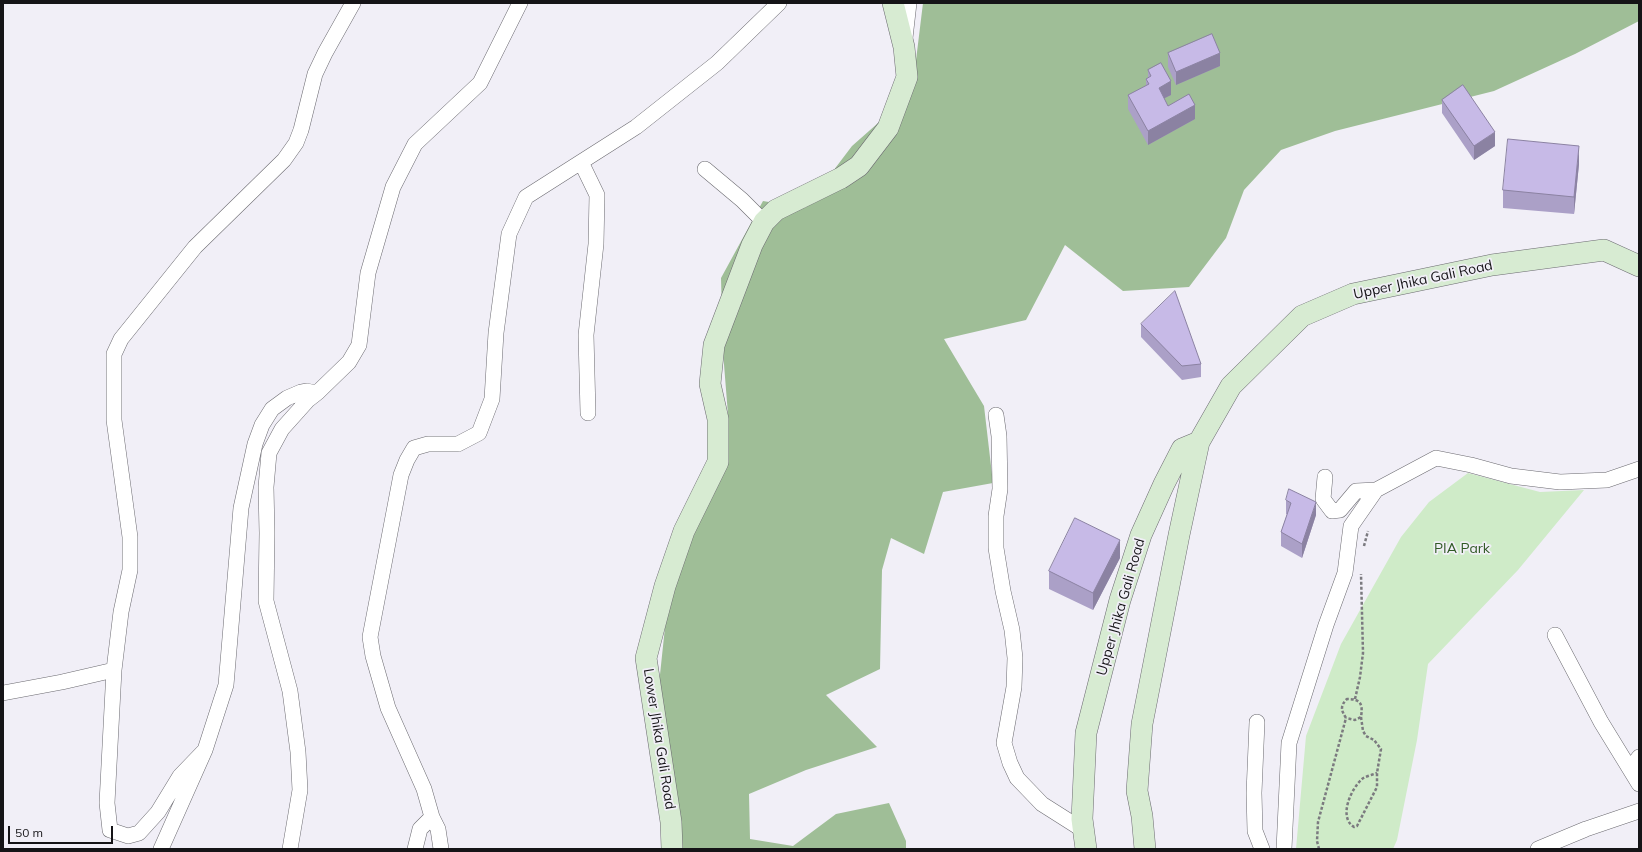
<!DOCTYPE html>
<style>
body{margin:0}
#map{position:relative;width:1642px;height:852px;overflow:hidden;background:#f1eff7;font-family:Mulish,sans-serif}
canvas{display:block}
.frame{position:absolute;inset:0;border:4px solid #151417;pointer-events:none}
.scale{position:absolute;left:8px;top:826px;width:105px;height:18px;box-sizing:border-box;border:2px solid #151417;border-top:0;padding-left:5px;font-size:12px;line-height:14px;white-space:nowrap;color:#151417;-webkit-text-stroke:3px #f1eff7;paint-order:stroke}
</style>
<div id="map">
<canvas width="1642" height="852"></canvas>
<div class="frame"></div>
<div class="scale">50 m</div>
</div>
<script>
const g = document.querySelector('canvas').getContext('2d');
g.lineJoin = 'round';
function fill(path, color) { g.fillStyle = color; g.fill(path, 'evenodd'); }
function stroke(path, color, width, dash) { g.strokeStyle = color; g.lineWidth = width; g.lineCap = dash ? 'butt' : 'round'; g.setLineDash(dash || []); g.stroke(path); }
function write(font, color, halo, rows, align = 'center') {
  g.font = font + ' Mulish,sans-serif'; g.lineWidth = 3.5; g.setLineDash([]); g.textBaseline = 'middle'; g.strokeStyle = halo; g.fillStyle = color; for (const [text, x, y, turn = 0] of rows) {
    g.save(); g.translate(x, y); g.rotate((+turn || 0) * Math.PI / 180); g.textAlign = isNaN(turn) ? turn : align; if (halo) g.strokeText(text, 0, 0); g.fillText(text, 0, 0); g.restore();
  }
}
const green = new Path2D(`
 M1468 473 1540 492 1584 490 1518 570 1428 664 1417 740 1397 840 1393 849H1296L1306 736 1341 644 1401 537 1429 502Z`);
const forest = new Path2D(`
 M923 3H1639V21L1575 54 1494 91 1335 131 1281 150 1244 190 1226 238 1189 287 1123 291 1065 245 1026 320 944 339 984 406 993 483 943 492 924 554 891 538 882 570 880 669 826 695 877 747 806 770 749 794 750 839 793 846 836 814 889 803 906 841V849H679L659 684 668 599 692 499 729 427 723 352 721 278 763 201 805 208 852 146 912 93Z`);
const path = new Path2D(`
 M1364 546 1368 531
 M1355 699 1360 677 1363 653 1361 574
 M1361 717 1363 731 1366 736 1374 740 1381 749 1377 773V787L1357 826 1354 827C1338 817 1351 789 1362 779 1366 776 1372 775 1377 773
 M1319 849 1317 841 1318 822 1346 718C1341 710 1340 706 1347 699 1361 699 1363 704 1361 717L1355 720 1346 718`);
const street = new Path2D(`
 M905 38 909 3
 M581 162 597 195 596 244 586 335 588 413
 M705 169 742 200 764 222
 M996 415 999 436 1000 489 996 516V548L1003 591 1012 630 1015 658 1014 687 1004 743 1010 763 1017 778 1042 804 1083 830
 M1325 477 1323 499 1332 511 1340 510 1356 491 1376 490
 M1555 635 1601 722 1639 784
 M3 693 62 682 114 670
 M1257 722 1254 793 1255 831 1262 849
 M205 750 180 776 158 812 139 833 128 836 110 830 107 803 114 670 121 612 130 570V537L114 420V354L121 339 195 247 284 160 296 143 301 130 315 74 325 53 353 3
 M1630 769 1639 757
 M161 849 205 750 226 685 241 508 255 444 262 425 272 409 287 398 301 392 306 391 317 393 349 362 359 345 368 273 393 187 415 144 480 83 520 3
 M290 849 300 790 298 752 290 691 266 601 267 533 266 487 269 453 282 429 308 400 317 393
 M415 849 420 829 432 817
 M441 849 438 829 432 817 424 789 388 708 373 656 370 637 401 475 407 460 414 448 428 444H458L479 433 492 399 496 333 509 234 526 197 636 127 717 63 779 3
 M1284 849 1289 743 1326 625 1345 573 1351 526 1376 490 1436 458 1471 465 1511 476 1560 482 1607 480 1639 469
 M1538 849 1586 829 1639 811`);
const secondary = new Path2D(`
 M672 849 671 822 646 658 665 586 684 531 718 462V419L710 384 714 345 752 245 764 222 776 210 841 178 859 166 888 128 907 77 904 47 893 3
 M1086 849 1082 819 1086 733 1120 600 1141 535 1164 484 1182 449 1199 442 1231 386 1302 316 1353 294 1492 265 1604 250 1639 266
 M1145 849 1142 816 1137 791 1142 724 1179 535 1199 442`);
const wall = new Path2D(`
 M1168 53 1220 66 1176 85 1168 67Z
 M1148 70 1171 95 1164 98 1168 106 1195 119 1148 145 1128 109V95L1146 86V79L1148 78Z
 M1442 100 1495 146 1474 160 1442 113Z
 M1579 164 1574 214 1503 208V190Z
 M1141 324 1201 364V377L1182 380 1141 337Z
 M1286 500 1316 515 1302 558 1281 546V532L1287 514H1286Z
 M1120 558 1093 610 1049 589V571Z`);
const shadedWall = new Path2D(`
 M1220 53V66L1176 85V72Z
 M1171 81V95L1159 101V88Z
 M1195 105V119L1148 145V131Z
 M1495 132V146L1474 160V146Z
 M1579 146V164L1574 214V197Z
 M1316 502V515L1302 558V544Z
 M1120 540V558L1093 610V593Z`);
const building = new Path2D(`
 M1212 34 1220 53 1176 72 1168 53Z
 M1161 63 1171 81 1159 88 1168 106 1189 94 1195 105 1148 131 1128 95 1149 84 1146 79 1151 76 1148 70Z
 M1463 85 1495 132 1474 146 1442 100Z
 M1508 139 1579 146 1574 197 1503 190Z
 M1175 291 1201 364 1182 366 1141 324Z
 M1289 489 1316 502 1302 544 1281 532 1291 503 1286 500Z
 M1075 518 1120 540 1093 593 1049 571Z`);
const streetNames = [
 ["Upper Jhika Gali Road",1423,280,-12],
 ["Upper Jhika Gali Road",1121,607,-74],
 ["Lower Jhika Gali Road",659,739,81]
];
const parkNames = [
 ["PIA Park",1462,549]
];
fill(green, '#cfebc8');
fill(forest, '#9fbe97');
stroke(street, '#6b6a70', 16);
stroke(secondary, '#6b6a70', 22);
stroke(path, '#7b7a7f', 2.5, [3, 2]);
stroke(street, '#fff', 15);
stroke(secondary, '#d7ebd2', 21);
fill(wall, '#aba0c7');
fill(shadedWall, '#8b82a2');
fill(building, '#c7bae7');
stroke(building, '#8b82a2', 1);
write('14px', '#151417', '#f1eff7', streetNames);
write('14px', '#315a26', '#f1eff7', parkNames);
</script>
